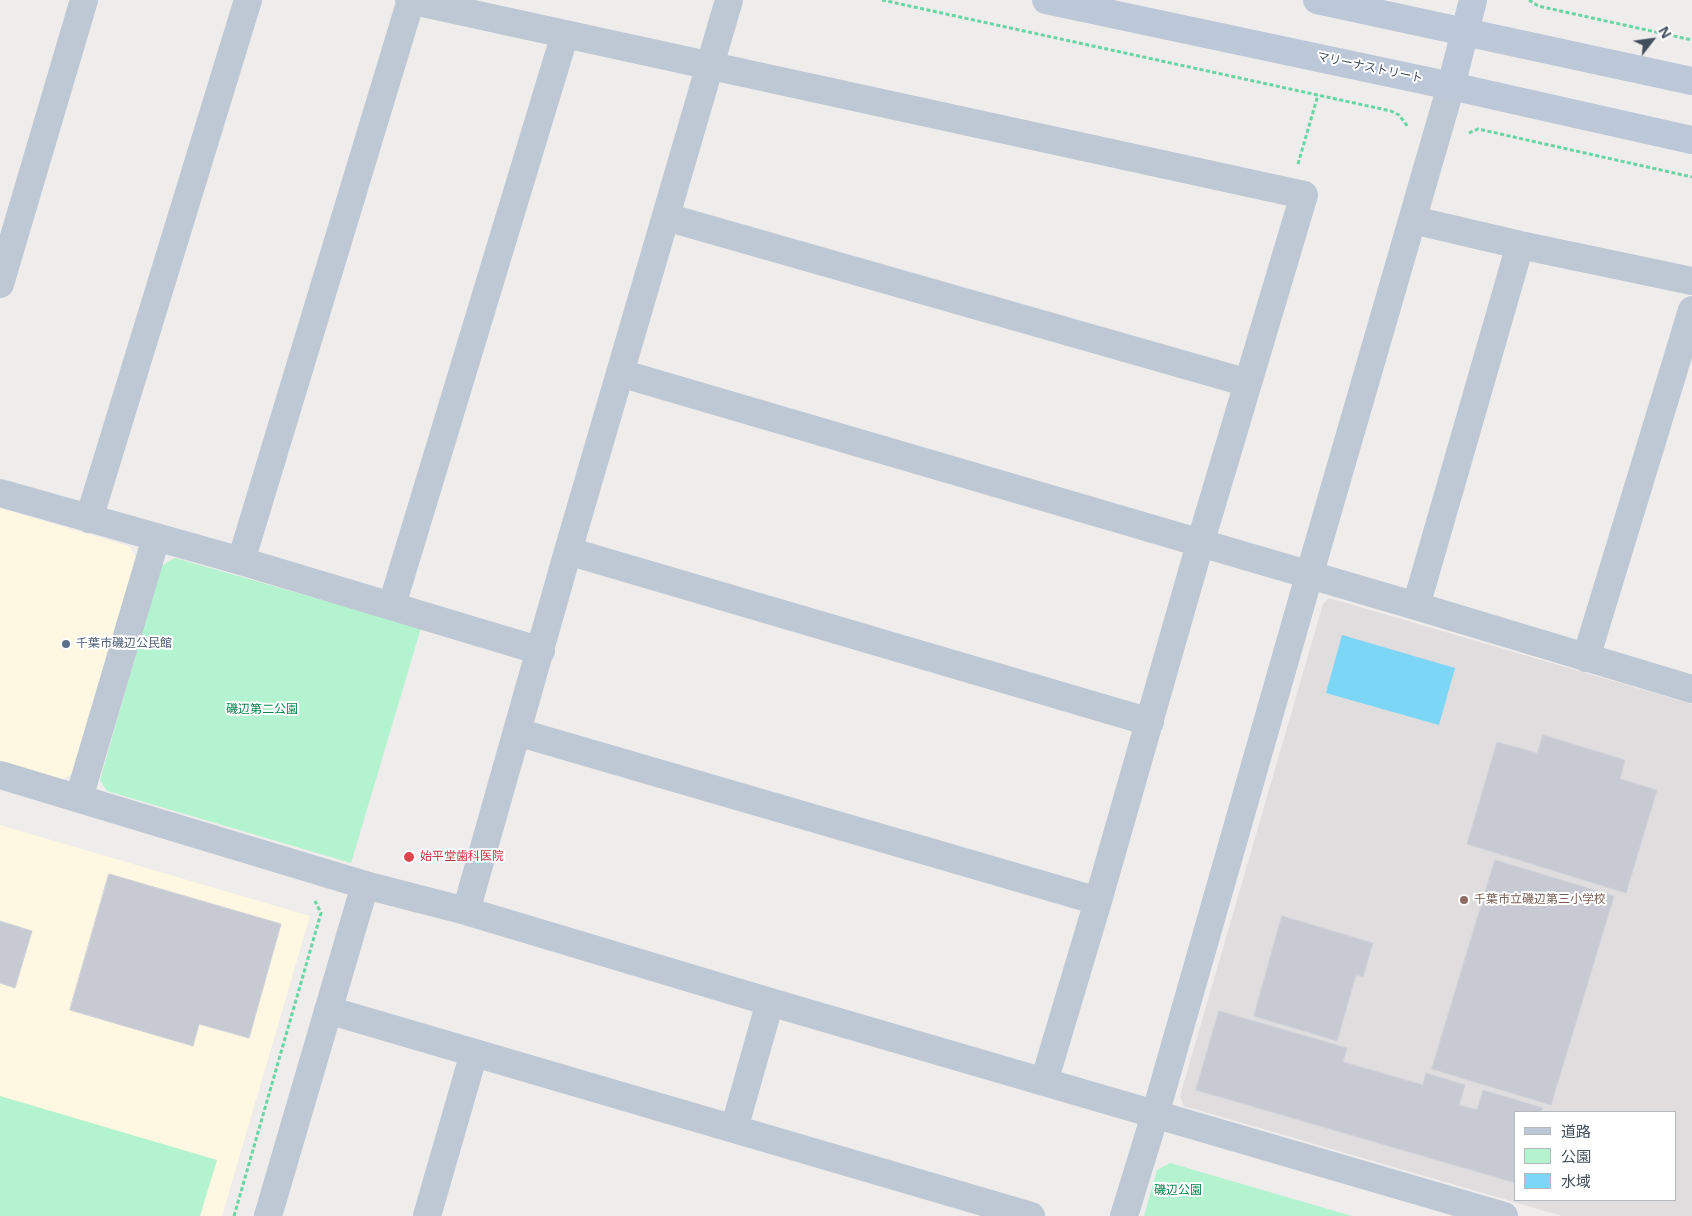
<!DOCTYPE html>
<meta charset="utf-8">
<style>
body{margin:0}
#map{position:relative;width:1692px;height:1216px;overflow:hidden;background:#efecec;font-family:"Noto Sans","Noto Sans JP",sans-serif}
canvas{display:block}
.legend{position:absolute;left:1514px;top:1111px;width:162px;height:90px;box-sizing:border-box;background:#fff;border:1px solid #b4b9be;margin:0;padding:6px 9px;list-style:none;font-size:15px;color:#434f5c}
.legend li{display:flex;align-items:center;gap:10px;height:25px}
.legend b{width:25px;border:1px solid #b4b9be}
.north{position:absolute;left:1627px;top:15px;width:50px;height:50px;-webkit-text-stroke:4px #fff;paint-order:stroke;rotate:60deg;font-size:14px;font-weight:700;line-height:20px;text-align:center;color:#434f5c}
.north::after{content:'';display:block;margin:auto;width:18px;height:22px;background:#434f5c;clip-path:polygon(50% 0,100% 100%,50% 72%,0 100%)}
</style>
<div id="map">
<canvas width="1692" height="1216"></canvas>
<ul class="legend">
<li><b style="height:6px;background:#bcc8d8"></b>道路</li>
<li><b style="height:14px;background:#b4f3cf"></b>公園</li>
<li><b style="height:14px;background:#7cd6f6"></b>水域</li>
</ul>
<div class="north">N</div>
</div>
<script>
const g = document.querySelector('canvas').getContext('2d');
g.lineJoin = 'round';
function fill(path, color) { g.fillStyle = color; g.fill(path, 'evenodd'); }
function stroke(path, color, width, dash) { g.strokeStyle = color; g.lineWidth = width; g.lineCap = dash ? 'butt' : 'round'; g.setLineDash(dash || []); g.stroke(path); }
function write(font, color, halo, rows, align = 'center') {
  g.font = font + ' "Noto Sans","Noto Sans JP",sans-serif'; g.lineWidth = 4; g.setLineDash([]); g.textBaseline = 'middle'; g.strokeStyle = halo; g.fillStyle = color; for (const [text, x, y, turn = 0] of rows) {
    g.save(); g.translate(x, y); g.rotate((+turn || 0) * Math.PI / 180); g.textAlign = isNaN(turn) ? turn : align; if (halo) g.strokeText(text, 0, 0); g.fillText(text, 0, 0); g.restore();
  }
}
const commercial = new Path2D(`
 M0 508 129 546 137 559 75 772 62 780 0 763Z
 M0 825 310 916 222 1216H0Z`);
const education = new Path2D(`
 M1329 598 1692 704V1216H1562L1184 1106 1180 1096 1323 604ZM1516 1112H1676V1200H1516Z`);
const green = new Path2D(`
 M175 558 421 628 351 863 107 791 100 780 161 566Z
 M0 1096 217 1160 200 1216H0Z
 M1170 1163 1352 1216H1144L1157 1170Z`);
const water = new Path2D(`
 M1342 635 1455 668 1439 725 1326 693Z`);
const building = new Path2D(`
 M1543 735 1625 760 1620 779 1657 790 1626 893 1467 844 1497 742 1537 753Z
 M1495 860 1614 896 1551 1105 1432 1069Z
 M109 874 281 924 249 1038 199 1024 193 1046 70 1010Z
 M1282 916 1373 943 1363 977 1356 975 1337 1041 1254 1016Z
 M0 921 32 931 15 988 0 983Z
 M1219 1011 1347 1048 1343 1062 1423 1085 1426 1073 1465 1085 1459 1105 1477 1110 1483 1090 1543 1108 1541 1112H1516V1183L1196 1090Z`);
const path = new Path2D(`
 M882 0 1391 111 1399 115 1408 127
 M1529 0 1538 6 1692 40
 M1469 133 1478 129 1692 177
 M1298 164 1318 95
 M234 1216 321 913 315 901`);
const street = new Path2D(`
 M409 0 1304 195 1200 544 1098 901 1044 1082
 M666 217 1248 383
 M1413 220 1520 245 1692 281
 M0 284 84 0
 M620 373 1416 606 1692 689
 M0 493 241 561 541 651
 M89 519 248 0
 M568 551 1150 722
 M241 561 411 0
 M392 605 565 34
 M1416 606 1520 245
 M1586 658 1692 310
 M517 732 1098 901
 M0 775 365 885 466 911 770 1002 1504 1216
 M79 798 156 538
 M466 911 568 551 729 0
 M328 1010 1031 1216
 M734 1129 770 1002
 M268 1216 365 885
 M427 1216 474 1053
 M1124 1216 1155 1115 1309 576 1451 86`);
const secondary = new Path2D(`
 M1046 0 1451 86 1692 140
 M1317 0 1692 81
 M1451 86 1473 0`);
const markers = [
 [66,644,5,"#5c6f8a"],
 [409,857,6,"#e0444e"],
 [1464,900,5,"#8d6e63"]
];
const streetNames = [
 ["マリーナストリート",1370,68,12]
];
const serviceNames = [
 ["千葉市磯辺公民館",76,644]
];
const parkNames = [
 ["磯辺第二公園",262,710],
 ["磯辺公園",1178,1191]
];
const healthNames = [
 ["始平堂歯科医院",420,857]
];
const educationNames = [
 ["千葉市立磯辺第三小学校",1474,900]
];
fill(commercial, '#fef7e1');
fill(education, '#e0ddde');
fill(green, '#b4f3cf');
fill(water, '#7cd6f6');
fill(building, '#c7cad3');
stroke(building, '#cfd2d9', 1);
stroke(path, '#68d5a4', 3, [4, 2.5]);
stroke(street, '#bdc8d4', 28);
stroke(secondary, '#bcc8d8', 28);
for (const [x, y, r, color] of markers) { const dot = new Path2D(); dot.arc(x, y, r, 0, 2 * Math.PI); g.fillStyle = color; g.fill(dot); stroke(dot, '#fff', 2); }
write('12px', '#434f5c', '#fff', streetNames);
write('12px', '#4e5e75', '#fff', serviceNames, 'left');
write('12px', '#0c844e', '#fff', parkNames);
write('12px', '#be3a42', '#fff', healthNames, 'left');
write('12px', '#785e54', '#fff', educationNames, 'left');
</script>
